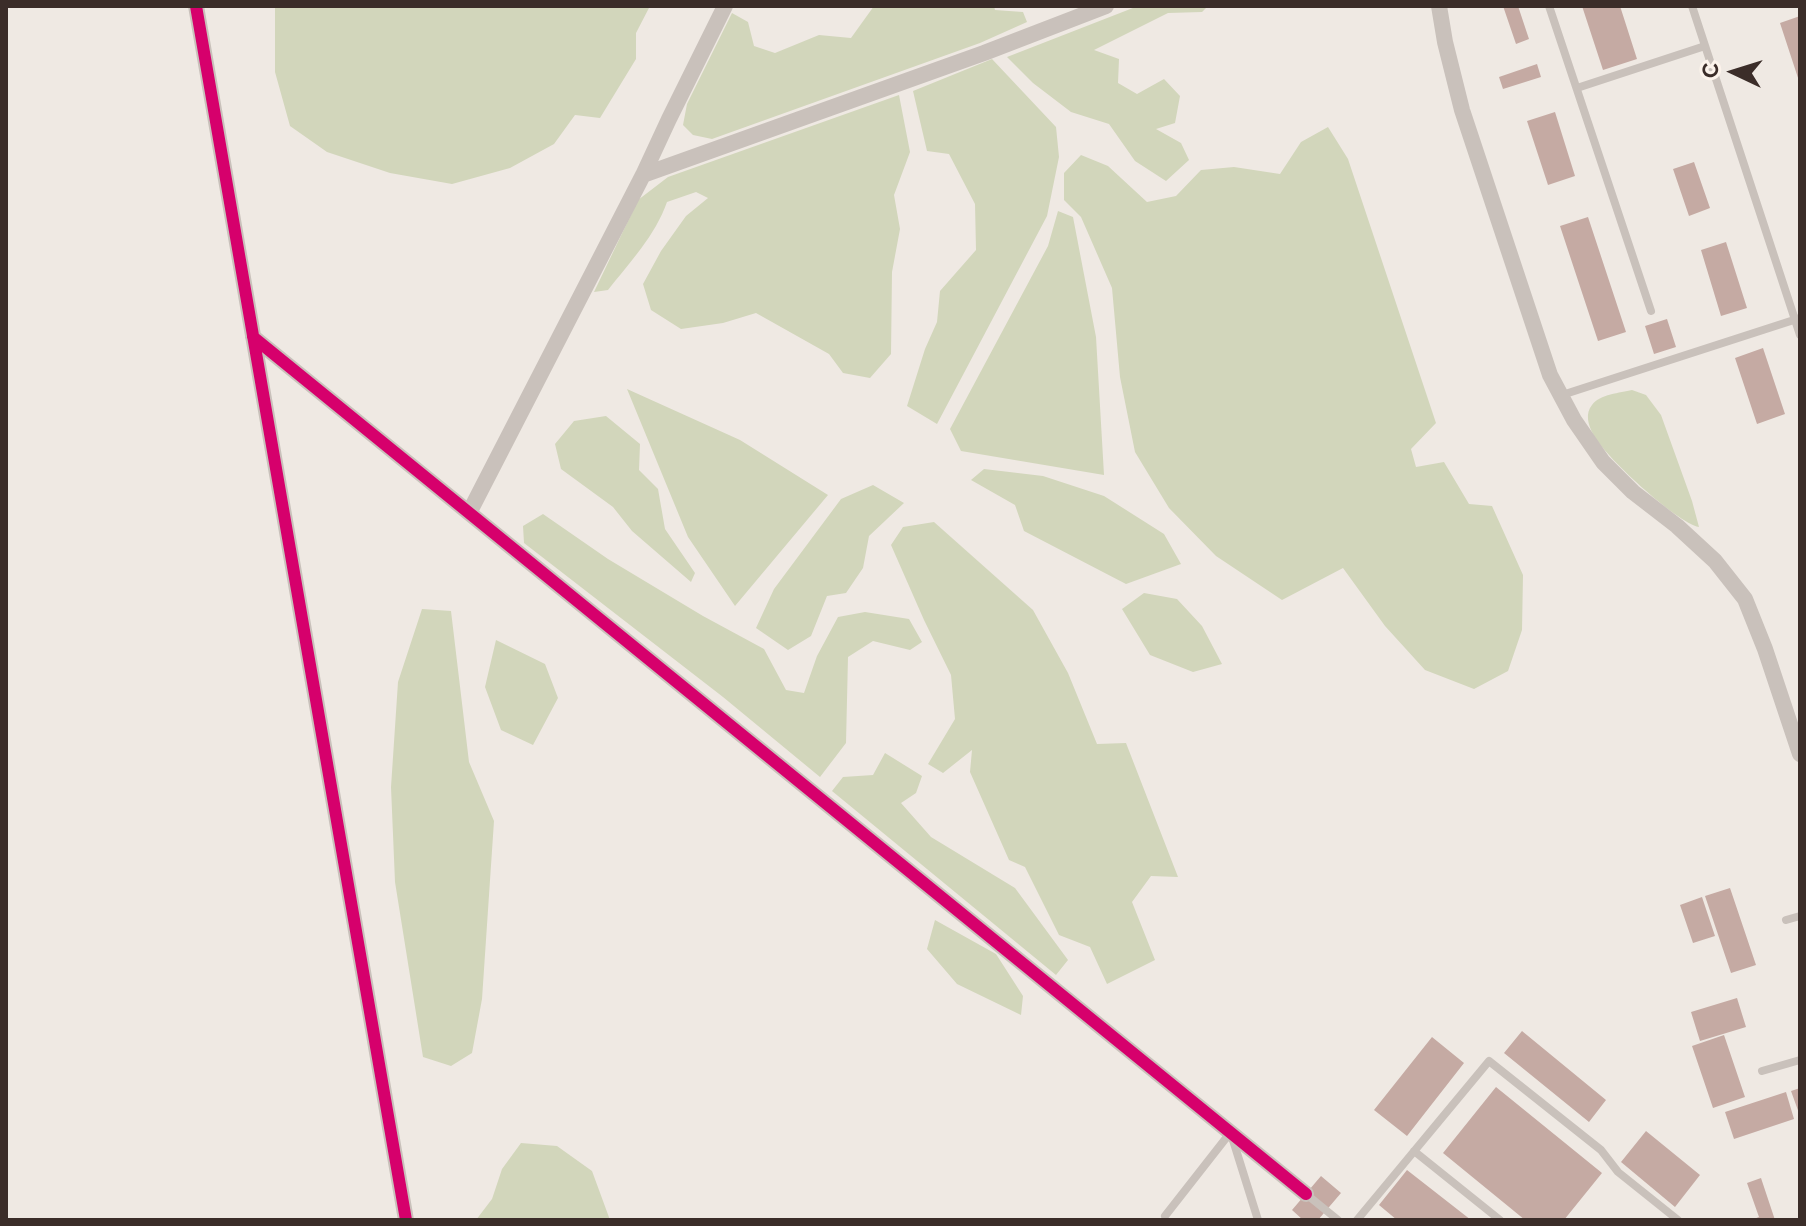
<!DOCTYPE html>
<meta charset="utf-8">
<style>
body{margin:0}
#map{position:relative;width:1806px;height:1226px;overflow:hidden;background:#efe9e3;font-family:Raleway,sans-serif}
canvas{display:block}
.frame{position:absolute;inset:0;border:8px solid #3b2d29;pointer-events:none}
.north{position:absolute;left:1694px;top:32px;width:80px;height:80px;-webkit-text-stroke:6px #fcf3eb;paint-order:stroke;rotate:274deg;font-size:22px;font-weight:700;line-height:32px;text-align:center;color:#3b2d29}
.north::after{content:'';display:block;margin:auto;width:28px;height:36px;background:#3b2d29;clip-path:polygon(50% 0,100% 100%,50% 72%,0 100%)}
</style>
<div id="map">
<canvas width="1806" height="1226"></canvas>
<div class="frame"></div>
<div class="north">С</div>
</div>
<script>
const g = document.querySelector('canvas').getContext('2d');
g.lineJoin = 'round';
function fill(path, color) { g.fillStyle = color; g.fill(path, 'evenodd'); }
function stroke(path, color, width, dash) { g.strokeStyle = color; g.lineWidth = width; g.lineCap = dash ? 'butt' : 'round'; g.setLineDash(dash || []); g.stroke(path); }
const green = new Path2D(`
 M275 6H650L636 33V59L600 118 575 115 554 144 510 168 452 184 390 173 327 152 290 126 275 72Z
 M874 6H994L995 10 1023 12 1027 22 980 43 712 139 693 135 683 125 687 104 732 13 748 22 754 46 775 53 819 35 851 38Z
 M1138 6H1208L1202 12 1168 13 1094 50 1119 59 1118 83 1137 94 1164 79 1180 96 1175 123 1156 129 1181 143 1189 160 1166 181 1135 161 1109 124 1071 112 1033 83 1007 57Z
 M992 59 1056 127 1059 157 1047 216 937 424 907 406 925 349 937 322 940 291 976 250 975 204 949 154 927 151 913 91Z
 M899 95 910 152 894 195 900 229 892 272 891 354 870 378 843 373 829 354 756 313 723 323 681 329 651 310 643 284 661 251 686 216 708 198 696 192 667 202C655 236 630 262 608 290L594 292 638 200 668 177Z
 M1328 127 1348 159 1436 423 1411 449 1416 467 1444 462 1469 504 1492 506 1523 575 1522 630 1508 671 1474 689 1425 670 1385 626 1343 568 1282 600 1216 556 1169 508 1135 452 1120 377 1112 288 1081 217 1064 200V173L1081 155 1108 166 1147 202 1176 196 1201 170 1234 167 1280 174 1301 142Z
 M1058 211 1073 217 1096 337 1104 475 961 451 950 429 1048 246Z
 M627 389 740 440 828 495 735 606 688 537Z
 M1632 390 1646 395 1661 415 1692 501 1699 527C1677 523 1603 455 1593 434 1588 425 1585 413 1592 405 1600 394 1620 393 1632 390Z
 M606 416 640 444 639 470 658 489 665 529 695 573 691 582 632 531 613 507 561 469 555 444 574 421Z
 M984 469 1043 476 1104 496 1164 534 1181 564 1126 584 1024 531 1015 505 971 480Z
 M873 485 904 503 869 536 863 568 846 593 827 596 811 636 788 650 756 628 774 589 841 499Z
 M543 514 608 559 703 616 764 649 786 690 804 693 817 656 838 617 865 612 909 619 922 642 910 650 873 641 848 657 846 743 820 777 723 697 524 543 523 526Z
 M934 522 1033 610 1068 673 1097 744 1126 743 1178 877 1151 876 1132 902 1155 960 1107 984 1090 947 1059 935 1025 867 1009 860 970 772 972 750 943 773 928 764 955 719 951 675 924 620 891 545 903 527Z
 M1144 593 1177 599 1202 626 1222 664 1193 672 1150 655 1122 609Z
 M422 609 451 611 469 762 494 821 482 999 472 1053 451 1066 423 1057 395 882 391 787 398 682Z
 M496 640 545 664 558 698 533 745 501 730 485 687Z
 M885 753 922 776 916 793 901 803 931 837 1015 888 1068 960 1056 975 832 791 843 777 873 775Z
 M935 920 996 954 1023 996 1021 1015 957 984 927 949Z
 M521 1143 557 1146 592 1171 610 1220H476L492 1199 502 1169Z`);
const building = new Path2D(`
 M1503 6H1518L1529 39 1516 44Z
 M1582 6H1620L1637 59 1603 70Z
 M1800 16V80L1799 81 1780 23Z
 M1537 64 1541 77 1503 89 1499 77Z
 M1555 112 1575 176 1548 185 1527 121Z
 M1694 162 1710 208 1689 216 1673 169Z
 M1588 217 1626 332 1598 341 1560 226Z
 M1726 242 1747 308 1721 316 1701 250Z
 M1667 319 1676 347 1654 354 1645 326Z
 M1763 348 1785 414 1757 424 1735 358Z
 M1730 888 1756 965 1731 973 1705 896Z
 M1702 897 1715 936 1693 943 1680 905Z
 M1737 998 1746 1027 1700 1041 1691 1012Z
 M1522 1031 1606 1100 1589 1122 1504 1053Z
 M1724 1035 1745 1097 1713 1108 1692 1046Z
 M1432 1037 1464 1063 1407 1136 1374 1110Z
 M1496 1087 1602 1173 1564 1220H1525L1443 1153Z
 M1800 1088V1116L1791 1091Z
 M1786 1092 1794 1119 1734 1139 1725 1112Z
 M1646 1131 1700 1175 1675 1207 1621 1162Z
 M1407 1170 1471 1220H1397L1379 1205Z
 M1321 1176 1341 1193 1318 1220H1303L1292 1210Z
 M1761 1178 1775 1220H1751L1759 1217 1747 1183Z`);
const service = new Path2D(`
 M1549 6 1651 311
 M1692 6 1800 335
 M1577 88 1705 46
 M1562 395 1800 318
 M1786 920 1800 916
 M1762 1071 1800 1060
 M1232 1137 1258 1220
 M1414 1151 1500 1220
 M1306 1194 1338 1220
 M1165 1216 1230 1133
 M1357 1220 1489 1061 1601 1150 1618 1172 1678 1220`);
const minor = new Path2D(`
 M196 6 406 1220
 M1439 6 1445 42 1462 110 1550 375 1574 420 1603 462 1633 492 1677 526 1715 561 1745 599 1765 649 1800 754
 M643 175 984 53 1106 6
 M253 337 1306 1194
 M469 513 643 175 669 119 725 6`);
const cycleway = new Path2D(`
 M196 6 406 1220
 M253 337 1306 1194`);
fill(green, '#d2d6bb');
fill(building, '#c5aaa3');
stroke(service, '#c9c1bb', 8);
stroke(minor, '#c9c1bb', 16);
stroke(cycleway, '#d6006c', 12);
</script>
